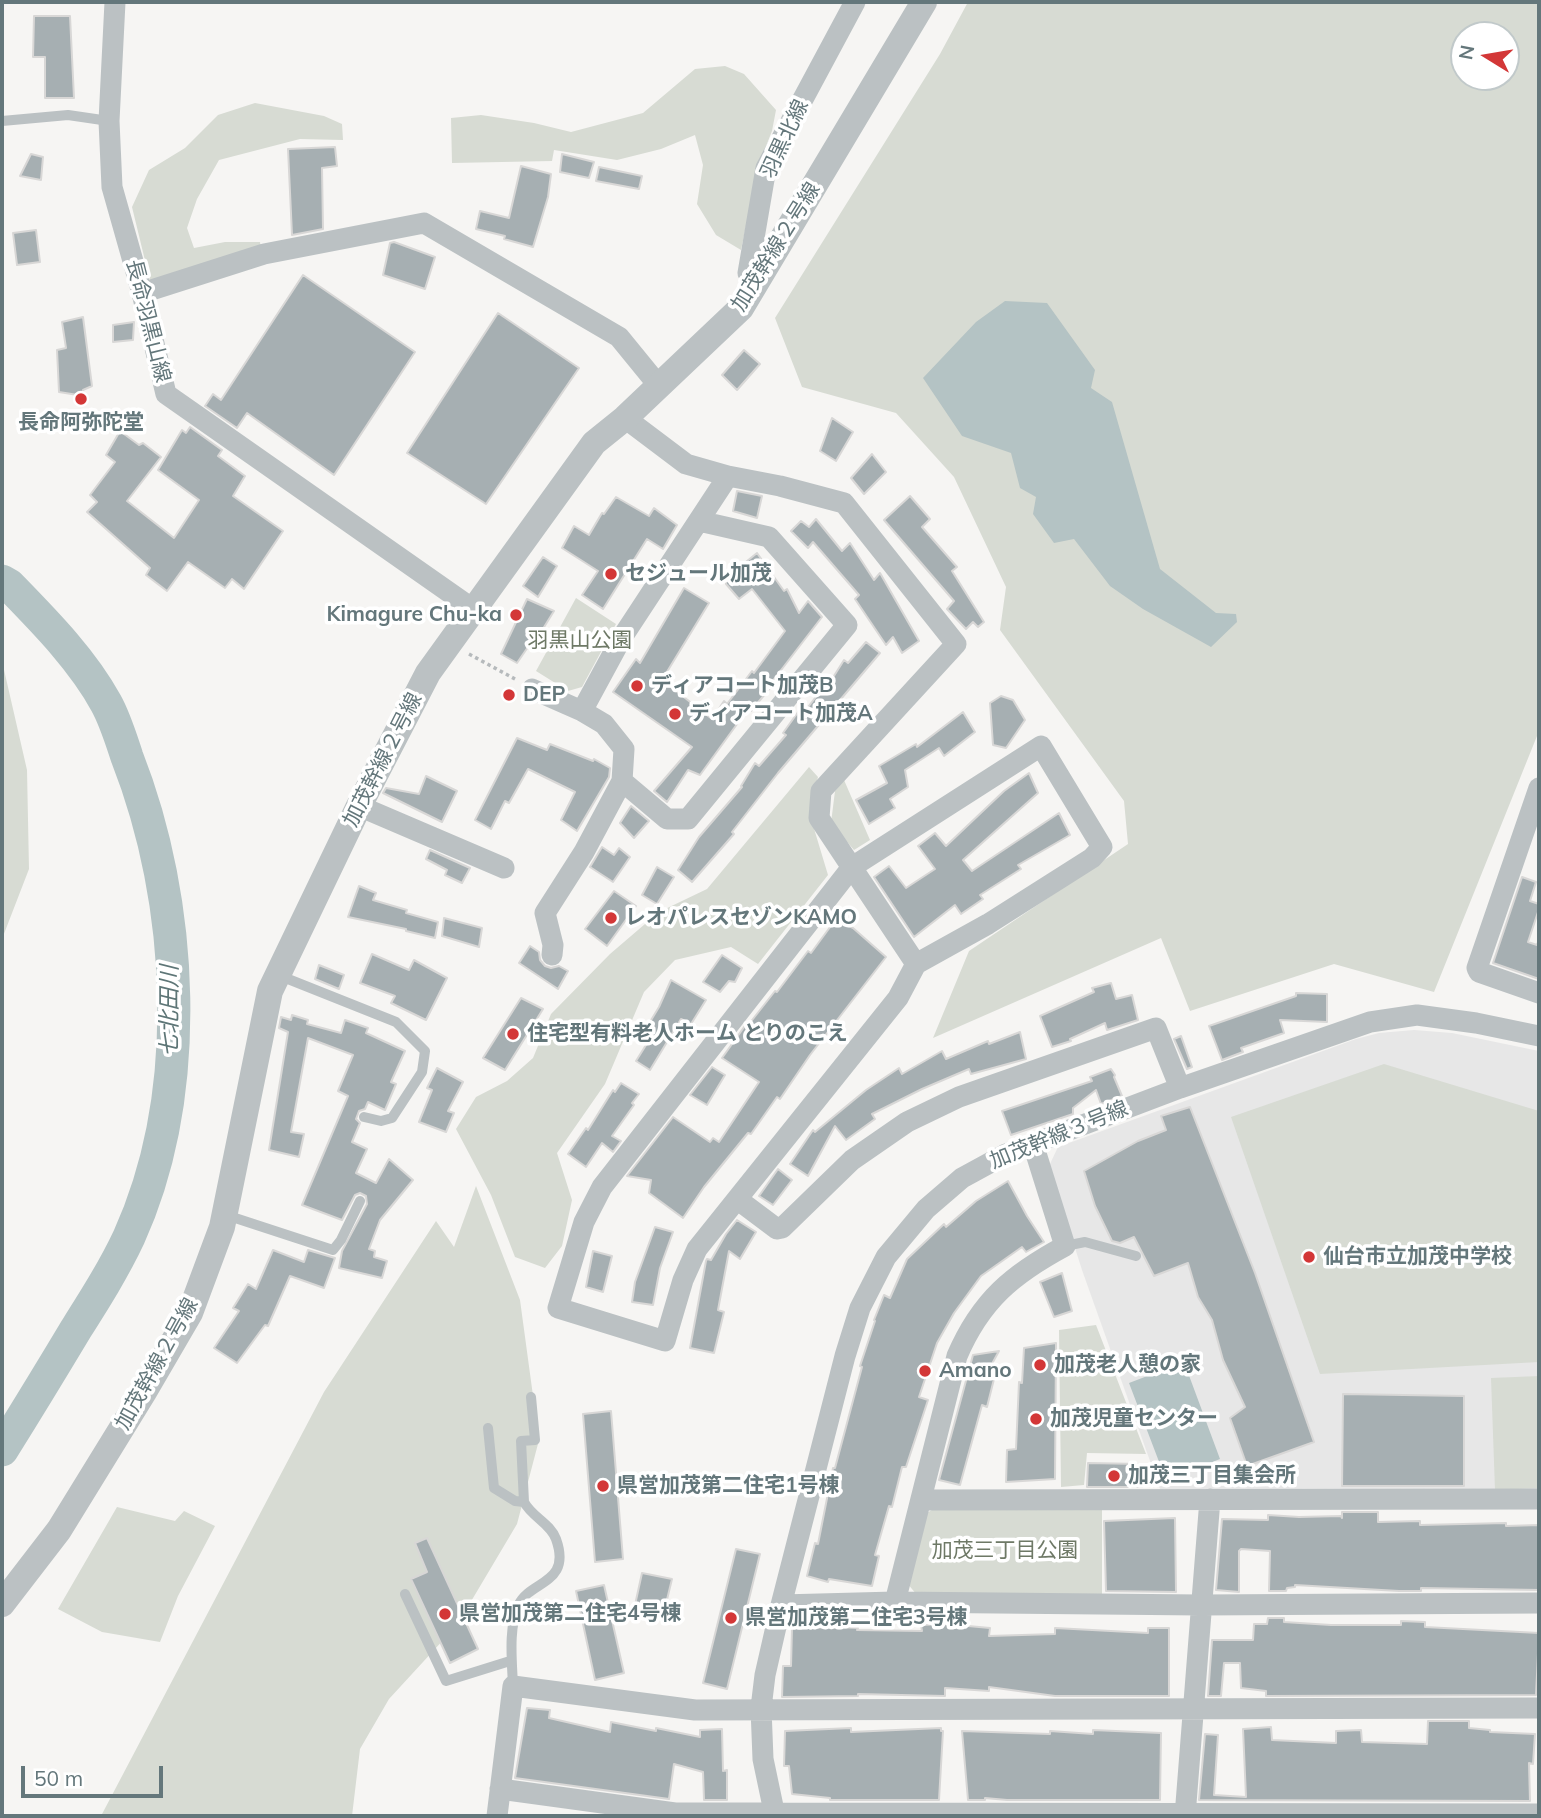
<!DOCTYPE html>
<meta charset="utf-8">
<style>
body{margin:0}
#map{position:relative;width:1541px;height:1818px;overflow:hidden;background:#f6f5f3;font-family:Mulish,sans-serif}
canvas{display:block}
.frame{position:absolute;inset:0;border:4px solid #64777b;pointer-events:none}
.north{position:absolute;left:1450px;top:21px;width:70px;height:70px;box-sizing:border-box;background:#fff;border:2px solid #c1c9ca;border-radius:50%;rotate:281deg;font-size:19px;font-weight:700;line-height:28px;text-align:center;color:#64777b}
.north::after{content:'';display:block;margin:auto;width:24px;height:32px;background:#d33737;clip-path:polygon(50% 0,100% 100%,50% 72%,0 100%)}
.scale{position:absolute;left:21px;top:1766px;width:142px;height:32px;box-sizing:border-box;border:4px solid #64777b;border-top:0;padding-left:9px;font-size:21px;line-height:24px;white-space:nowrap;color:#64777b;-webkit-text-stroke:5px #fff;paint-order:stroke}
</style>
<div id="map">
<canvas width="1541" height="1818"></canvas>
<div class="frame"></div>
<div class="north">N</div>
<div class="scale">50 m</div>
</div>
<script>
const g = document.querySelector('canvas').getContext('2d');
g.lineJoin = 'round';
function fill(path, color) { g.fillStyle = color; g.fill(path, 'evenodd'); }
function stroke(path, color, width, dash) { g.strokeStyle = color; g.lineWidth = width; g.lineCap = dash ? 'butt' : 'round'; g.setLineDash(dash || []); g.stroke(path); }
function write(font, color, halo, rows, align = 'center') {
  g.font = font + ' Mulish,"Noto Sans JP",sans-serif'; g.lineWidth = 7; g.setLineDash([]); g.textBaseline = 'middle'; g.strokeStyle = halo; g.fillStyle = color; for (const [text, x, y, turn = 0] of rows) {
    g.save(); g.translate(x, y); g.rotate((+turn || 0) * Math.PI / 180); g.textAlign = isNaN(turn) ? turn : align; if (halo) g.strokeText(text, 0, 0); g.fillText(text, 0, 0); g.restore();
  }
}
const built = new Path2D(`
 M1414 1030 1452 1033 1539 1051V1490L1160 1489 1082 1270 1049 1166 1058 1147 1356 1039 1379 1033Z`);
const green = new Path2D(`
 M968 2H1539V731L1434 992 1334 964 1190 1011 1161 938 933 1038 969 951 1128 844 1124 801 1000 630 1006 587 954 477 896 413 802 387 775 318 940 54ZM1464 35H1506V77H1464Z
 M725 66 744 74 776 110 772 131 759 164 741 250 716 235 697 204 703 165 695 135 661 149 617 160 554 150 552 161 452 163 451 118 481 115 534 123 571 132 643 113 695 69Z
 M255 103 324 116 342 124 343 140 300 139 219 160 197 199 187 228 194 248 225 242H260L261 249 150 281 132 207 149 170 185 148 218 115Z
 M576 598 616 624 582 687 568 691 536 671Z
 M2 661 27 770 29 869 2 939Z
 M809 767 818 777 809 812 828 875 758 964 731 947 675 960 644 992 605 1084 557 1153 572 1200 562 1246 545 1268 515 1257 491 1195 456 1129 476 1097 507 1081 533 1058 551 1014 610 954 659 912 707 889Z
 M844 780 870 840 854 850 831 823 835 791Z
 M1384 1064 1539 1111V1362L1320 1374 1231 1117Z
 M476 1186 520 1300 539 1440 517 1524 457 1625 389 1699 360 1749 352 1816H101L324 1392 436 1221 454 1247Z
 M1096 1325 1146 1454 1087 1453 1084 1485 1061 1487 1059 1330Z
 M1539 1376V1488L1495 1490 1491 1378Z
 M1102 1506V1595H917L907 1583 925 1514 937 1507Z
 M117 1507 175 1521 184 1511 215 1526 178 1596 160 1642 102 1632 58 1609Z`);
const water = new Path2D(`
 M1005 301 1047 303 1095 370 1091 388 1112 402 1160 569 1216 613 1236 614 1237 622 1211 647 1143 609 1110 586 1074 539 1054 543 1033 514 1036 497 1020 488 1011 453 962 436 923 378 976 322Z
 M1184 1362 1220 1459 1166 1480 1129 1383Z`);
const river = new Path2D(`
 M2 581 9 585C43 620 82 659 106 703 115 719 121 739 127 757 184 902 194 1093 129 1237 114 1269 95 1299 76 1329 52 1369 27 1410 2 1450`);
const building = new Path2D(`
 M34 16H70L74 98H45V57H33Z
 M335 147 337 166 322 168 323 229 292 235 288 149Z
 M31 154 43 157 41 180 20 176Z
 M562 154 594 162 589 178 560 172Z
 M521 166 551 174 548 197 533 247 504 239 505 236 476 229 480 211 509 218Z
 M599 167 642 176 639 189 596 181Z
 M36 230 40 262 17 265 13 233Z
 M394 242 435 257 425 289 383 275 390 243Z
 M303 275 415 352 334 475 247 413 237 428 205 406 213 394 221 400Z
 M498 313 579 368 486 504 407 453Z
 M83 317 92 386 83 390 84 396 59 392 57 350 66 348 62 322Z
 M134 322 133 340 113 342V325Z
 M744 350 760 364 737 390 722 375Z
 M832 418 853 432 836 461 820 451Z
 M190 427 222 450 218 456 245 476 233 496 283 531 244 589 232 579 225 588 188 562 167 591 146 575 150 568 87 512 97 502 90 495 115 462 106 455 120 431 139 445 143 443 161 457 127 501 174 538 199 500 158 470 182 430 186 433Z
 M872 454 886 472 864 494 851 478Z
 M737 491 762 496 757 518 733 511Z
 M910 496 930 519 922 527 957 567 952 571 984 622 978 627 973 622 966 629 947 609 954 601 884 520Z
 M616 497 649 516 654 508 677 525 663 549 647 539 603 609 582 595 598 571 562 548 574 526 589 535 602 513 604 514Z
 M816 519 842 551 850 543 874 580 880 573 919 641 902 653 893 637 886 645 855 599 859 595 813 542 808 548 791 531 801 521 809 527Z
 M757 553 784 591 787 589 799 613 808 601 822 617 768 687 770 688 751 711 748 709 700 775 688 770 667 802 654 791 692 747 613 692 636 659 640 663 684 588 709 603 662 680 712 719 724 701 727 704 752 671 754 673 785 631 752 589 739 599 726 584V578Z
 M543 557 557 566 538 597 523 586Z
 M527 599 554 611 541 632 539 631 517 663 501 654Z
 M866 642 880 653 778 773 732 832 734 834 692 882 678 870 699 837 742 787 741 786 755 763 759 766 786 735 783 733 801 708 805 711 825 685 827 687 844 660 848 663Z
 M1001 696 1013 700 1025 720 1006 748 993 745 990 703Z
 M963 712 975 732 944 756 939 748 905 770 908 787 890 799 895 808 869 824 856 800 887 783 879 766 916 744 917 747Z
 M517 738 547 750 550 744 593 761 594 759 610 768 609 777 577 831 561 820 575 792 528 769 509 803 505 801 491 829 475 820Z
 M1029 773 1038 793 963 860 972 871 1059 813 1070 835 1018 865 1021 869 980 895 983 899 961 914 955 905 914 937 874 877 889 866 906 888 935 869 918 846 935 833 946 846 1004 791Z
 M426 776 457 791 442 822 383 793 386 788 419 794Z
 M631 806 649 821 634 838 620 823Z
 M602 847 614 855 619 848 630 857 613 882 590 867Z
 M430 850 470 868 462 883 445 875 447 870 426 859Z
 M657 867 674 877 657 904 642 895Z
 M1522 877 1536 882 1530 901 1539 904V909L1528 942 1537 945 1539 939V979L1493 963Z
 M359 886 376 893 373 900 407 910 406 913 438 922 435 938 406 931V929L348 917Z
 M614 891 636 906 607 946 585 929Z
 M444 918 482 928 479 947 442 936Z
 M836 919 853 928 886 957 810 1055 780 1099 777 1097 751 1134 748 1133 704 1187 683 1218 649 1193 651 1180 627 1176 673 1117 710 1142 713 1138 719 1142 759 1082 722 1058 747 1023 749 1024 775 991 777 992 808 951 811 953Z
 M530 946 539 952 540 960 545 966 551 968 559 966 568 971 558 989 519 963Z
 M372 954 409 970 414 960 447 978 426 1020 391 1003 395 996 360 983Z
 M722 955 742 968 735 982 729 981 720 992 703 982Z
 M319 965 344 975 339 989 315 979Z
 M671 980 706 1000 691 1024 681 1019 650 1070 636 1061 646 1045 639 1040 659 1007Z
 M1111 983 1116 999 1132 995 1138 1020 1107 1030 1105 1023 1070 1039 1071 1041 1052 1047 1040 1016 1094 992 1092 988Z
 M1296 993 1327 994V1022L1280 1020 1284 1033 1241 1048 1243 1052 1222 1060 1209 1026 1296 996Z
 M521 998 543 1009 505 1070 483 1058Z
 M292 1015 308 1020 307 1024 341 1033 345 1020 368 1028 366 1033 405 1051 391 1082 396 1084 385 1110 368 1102 365 1109 359 1111 356 1119 360 1123 352 1142 367 1149 356 1173 376 1183 389 1159 413 1180 380 1220 369 1249 375 1251 374 1257 387 1261 382 1278 339 1268 342 1251 367 1204 366 1196 360 1193 355 1195 342 1220 302 1205 348 1096 338 1091 353 1055 308 1038 291 1132 304 1134 299 1157 269 1150 288 1032 279 1028 281 1017 291 1020Z
 M1020 1032 1026 1059 971 1074 969 1069 922 1089 872 1114 875 1119 846 1140 835 1126 808 1176 790 1164 813 1130 815 1132 866 1090 899 1068 902 1074 942 1051 946 1059 988 1041 989 1044Z
 M1181 1036 1192 1067 1187 1069 1174 1039Z
 M712 1067 725 1075 707 1105 690 1095Z
 M437 1068 463 1082 448 1111 454 1113 446 1132 419 1122 432 1090 427 1088Z
 M1111 1069 1115 1075 1114 1077 1122 1096 1101 1104 1096 1090 1073 1108V1114L1011 1135 1002 1111 1092 1081 1090 1077Z
 M621 1083 639 1094 632 1103 634 1105 612 1136 621 1141 613 1152 602 1143 586 1167 568 1154 586 1128 588 1130 613 1090 615 1092Z
 M1190 1107 1255 1273 1314 1442 1247 1466 1230 1418 1245 1407 1223 1360 1212 1320 1198 1297 1188 1263 1154 1276 1134 1237 1120 1243 1112 1241 1095 1206 1084 1171 1138 1141 1166 1130 1161 1116Z
 M778 1169 792 1180 773 1205 759 1196Z
 M1008 1181 1027 1216 1044 1242 1026 1252 1022 1247 981 1276 954 1313 937 1343 919 1397 928 1400 906 1467H902L892 1507 889 1506 875 1555 879 1556 872 1586 829 1579 828 1582 807 1576 815 1543 818 1544 833 1468H835L862 1367 860 1366 875 1321 874 1320 884 1295 890 1298 907 1259 944 1224 946 1227 976 1201Z
 M737 1220 756 1232 740 1259 729 1251 718 1310 724 1312 714 1353 690 1348 706 1261 707 1259 711 1260 726 1234Z
 M655 1227 673 1232 660 1268 653 1305 632 1302 635 1282Z
 M273 1250 304 1262 308 1250 335 1258 324 1288 290 1276 268 1326 265 1325 237 1363 214 1348 239 1311 233 1308 248 1284 256 1289Z
 M593 1251 612 1256 603 1292 586 1287Z
 M1062 1273 1072 1311 1054 1317 1040 1282Z
 M1056 1343 1055 1479 1006 1482 1007 1450 1016 1449 1019 1382 1022 1383 1024 1348Z
 M999 1351 987 1373 995 1375 987 1407 982 1405 960 1485 939 1480 973 1355Z
 M1343 1394 1464 1396V1486H1342Z
 M611 1411 623 1559 595 1562 583 1414Z
 M1088 1463 1140 1464 1142 1487H1087Z
 M1342 1512H1378V1522L1420 1521V1525L1506 1523V1526L1539 1525V1590L1421 1588V1591H1399L1295 1585V1587L1287 1588 1286 1591H1269L1270 1551 1241 1549 1239 1551V1592L1216 1590 1222 1519 1268 1520V1515L1299 1517 1341 1516 1342 1518Z
 M1175 1518 1176 1592 1106 1591 1104 1521Z
 M427 1538 478 1649 450 1663 411 1579 427 1572 415 1543Z
 M736 1549 760 1554 727 1689 703 1683Z
 M642 1573 672 1579 664 1612 635 1605Z
 M604 1585 624 1673 595 1680 576 1591Z
 M1268 1618H1284V1622L1331 1625H1401V1621L1425 1622V1627L1539 1633 1536 1695 1266 1696V1691L1241 1688 1240 1663H1224L1221 1696H1208L1212 1640H1253L1254 1624H1267Z
 M946 1624 990 1628 989 1636 1055 1634V1628L1148 1633V1628H1169V1696H1055L989 1687V1691L945 1688V1696L858 1694V1696L782 1697 783 1666H791L792 1628 837 1627 858 1628 857 1630 922 1631 921 1625Z
 M527 1708 550 1710 549 1718 610 1732 611 1722 656 1731V1728L700 1737V1730L722 1729 723 1771 727 1770V1800H704L703 1772 674 1764 669 1799 515 1778Z
 M1428 1721H1469V1728L1490 1730V1732L1535 1734 1533 1764 1529 1763 1530 1801 1199 1800 1205 1734 1218 1735 1214 1795 1246 1797 1243 1729 1271 1727 1272 1740 1336 1743V1731L1361 1730 1362 1742 1427 1744Z
 M851 1728V1732L941 1728V1731H943L939 1800H830V1798L792 1794 789 1766H784L785 1731Z
 M1093 1730 1161 1733 1160 1800H1007L985 1798V1800H968L962 1731 1050 1734V1731L1093 1734Z`);
const path = new Path2D(`
 M469 654 515 679`);
const service = new Path2D(`
 M2 121 68 115 109 121
 M278 975 396 1022 425 1051 422 1072 392 1118 381 1121 364 1117
 M226 1215 333 1250 341 1240 360 1201
 M1065 1246 1085 1242 1136 1256
 M488 1428 494 1488 515 1501 524 1502
 M405 1594 446 1681 510 1661
 M513 1686C512 1661 508 1627 519 1604 531 1580 572 1584 556 1539 550 1523 532 1517 524 1502L521 1441 535 1440 531 1397`);
const minor = new Path2D(`
 M115 2 109 121 112 187 142 293 166 394 473 609
 M760 278 748 273 766 168 855 2
 M142 293 264 254 424 223 619 337 659 386
 M728 476 780 486 844 503 956 644 821 791 819 818 916 964
 M532 689 582 711 621 639 728 476 686 464 625 418
 M582 711 604 724 624 749 622 781 667 819H688L847 625 769 537 699 521
 M1041 746 1102 847 1092 858 988 924 916 964 898 998 697 1249 683 1280 665 1341 558 1308 584 1222 602 1187 852 867Z
 M1539 788 1477 968 1479 972 1539 993
 M359 806 504 868
 M552 955 553 945 545 913 584 852 622 781
 M737 1199 777 1229 782 1228 852 1160 907 1122 959 1097 1156 1028 1180 1088
 M921 1500 1539 1499
 M895 1602 957 1356C981 1300 1013 1274 1065 1246L1033 1144
 M781 1605 895 1602 1201 1605 1539 1603
 M500 1789 675 1813H775L1539 1814
 M497 1816 513 1686 695 1710 1539 1708
 M775 1816 763 1759 761 1708 765 1675 781 1605 845 1356 860 1308 886 1257 926 1209 962 1178 1006 1154 1180 1088 1370 1022 1417 1015 1476 1023 1539 1036
 M1185 1816 1210 1499`);
const tertiary = new Path2D(`
 M2 1604 59 1530 144 1392 190 1313 222 1227 270 991 359 806 428 673 594 443 625 418 741 308 924 2`);
const markers = [
 [81,399,7,"#d33737"],
 [611,574,7,"#d33737"],
 [516,615,7,"#d33737"],
 [637,686,7,"#d33737"],
 [509,695,7,"#d33737"],
 [675,714,7,"#d33737"],
 [611,918,7,"#d33737"],
 [513,1034,7,"#d33737"],
 [1309,1257,7,"#d33737"],
 [1040,1365,7,"#d33737"],
 [925,1371,7,"#d33737"],
 [1036,1419,7,"#d33737"],
 [1114,1476,7,"#d33737"],
 [603,1486,7,"#d33737"],
 [445,1614,7,"#d33737"],
 [731,1618,7,"#d33737"]
];
const streetNames = [
 ["羽黒北線",785,139,-65],
 ["加茂幹線２号線",776,247,-58],
 ["長命羽黒山線",148,321,76],
 ["加茂幹線２号線",383,760,-63],
 ["加茂幹線３号線",1059,1135,-22],
 ["加茂幹線２号線",157,1364,-61]
];
const poiNames = [
 ["長命阿弥陀堂",81,423,"center"],
 ["セジュール加茂",625,574],
 ["Kimagure Chu-ka",502,615,"right"],
 ["ディアコート加茂B",651,686],
 ["DEP",523,695],
 ["ディアコート加茂A",689,714],
 ["レオパレスセゾンKAMO",625,918],
 ["住宅型有料老人ホーム とりのこえ",527,1034],
 ["仙台市立加茂中学校",1323,1257],
 ["加茂老人憩の家",1054,1365],
 ["Amano",939,1371],
 ["加茂児童センター",1050,1419],
 ["加茂三丁目集会所",1128,1476],
 ["県営加茂第二住宅1号棟",617,1486],
 ["県営加茂第二住宅4号棟",459,1614],
 ["県営加茂第二住宅3号棟",745,1618]
];
const parkNames = [
 ["羽黒山公園",580,641],
 ["加茂三丁目公園",1005,1551]
];
const waterNames = [
 ["七北田川",170,1011,-90]
];
fill(built, '#e7e7e7');
fill(green, '#d7dbd3');
fill(water, '#b4c3c4');
stroke(river, '#b4c3c4', 33);
fill(building, '#a6afb2');
stroke(building, '#d8d7d6', 2);
stroke(path, '#b6babc', 3.5, [3.5, 3.5]);
stroke(service, '#bbc1c3', 10);
stroke(minor, '#bbc1c3', 21);
stroke(tertiary, '#bbc1c3', 26);
for (const [x, y, r, color] of markers) { const dot = new Path2D(); dot.arc(x, y, r, 0, 2 * Math.PI); g.fillStyle = color; g.fill(dot); stroke(dot, '#fff', 2.5); }
write('21px', '#64777b', '#fff', streetNames);
write('bold 21px', '#64777b', '#fff', poiNames, 'left');
write('21px', '#6e7966', '#fff', parkNames);
write('italic 23px', '#5e7677', '#fff', waterNames);
</script>
